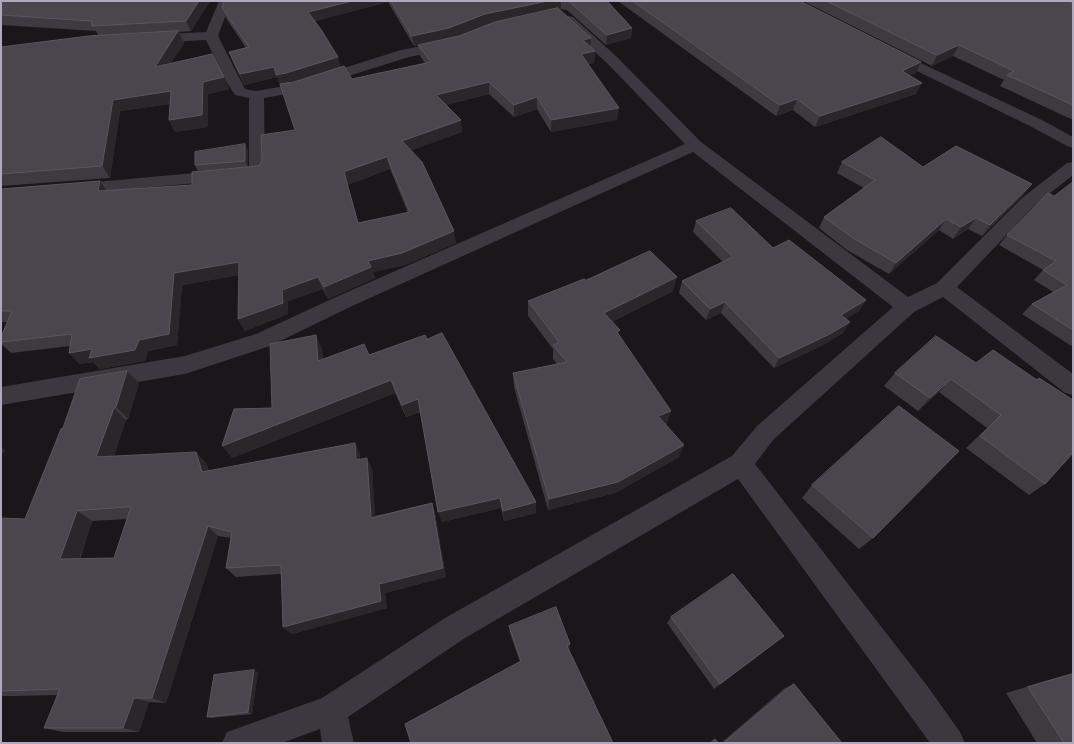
<!DOCTYPE html>
<style>
body{margin:0}
#map{position:relative;width:1074px;height:744px;overflow:hidden;background:#19171a;font-family:"Work Sans",sans-serif}
canvas{display:block}
.frame{position:absolute;inset:0;border:2px solid #b0a9bb;pointer-events:none}
</style>
<div id="map">
<canvas width="1074" height="744"></canvas>
<div class="frame"></div>
</div>
<script>
const g = document.querySelector('canvas').getContext('2d');
g.lineJoin = 'round';
function fill(path, color) { g.fillStyle = color; g.fill(path, 'evenodd'); }
function stroke(path, color, width, dash) { g.strokeStyle = color; g.lineWidth = width; g.lineCap = dash ? 'butt' : 'round'; g.setLineDash(dash || []); g.stroke(path); }
const minor = new Path2D(`
 M219 1H231L218 36 245 89 256 91 290 85 401 50 449 41 454 42 456 45 454 48 409 57 297 92 264 98 265 173 263 177 74 194 68 193 65 189 68 185 74 184 249 168V98L235 95 226 81 206 40 152 43 147 42 145 39 147 36 152 35 206 32Z
 M568 16 573 17 618 58 701 142 908 297 937 283 1022 198 1067 163 1073 162V175L1034 206 957 287 1073 374V395L1065 393 943 297 914 312 773 440 755 464 928 687 960 732 965 743H930L738 479 465 638 348 717 354 743H322L320 729 282 743H222L227 732 322 698 445 618 732 456 757 426 893 307 693 152 350 307 270 346 185 374 1 405V387L185 356 256 334 336 297 685 144 608 64 563 23 562 20 563 17Z
 M893 50 1042 120 1073 137V148L1067 146 1030 126 888 57 886 54 888 51Z`);
const wall = new Path2D(`
 M1 1H210L191 31 179 32 184 43 170 64 224 77 229 89 208 94V127L175 132 169 120 170 104 120 111 110 178 1 186V47L98 35 96 31 1 25Z
 M225 1H607L632 28 631 38 606 45 567 10 561 9H559L590 47 595 51 594 63 588 64 617 120 551 132 537 109 514 117 489 94 446 105 462 132 411 150 456 243 405 265 373 272 375 278 328 299 323 289 288 301V314L245 331 238 319 239 275 182 285 177 345 148 351 145 361 100 369 93 362 80 364 69 353 70 346 11 353 1 344V337L8 322H1V189L107 191 192 185 258 166 295 130 277 77 244 85 233 62 229 52 246 48 226 18 222 8ZM388 2 414 46 418 45 420 56 425 63 352 79 341 67 315 21ZM491 23 459 36 455 37 486 25ZM390 169 408 213 358 223 347 185Z
 M618 1H800L916 73 909 76 916 94 815 127 793 110 776 116Z
 M803 1H1073V120L1000 86 1004 80 953 56 932 66Z
 M248 150V167L198 171 195 165Z
 M842 162 923 167 1032 184 1023 195 982 236 968 229 953 239 939 230 889 274 847 250 819 228 824 217 864 188 837 173Z
 M1073 182V347L1022 314 1032 304 1053 292 1034 280 1043 270 999 245 1007 235 1054 196Z
 M696 221 773 248 866 300 859 311 846 319 843 333 821 346 774 368 721 313 706 320 679 293 682 281 723 262 693 232Z
 M586 280 673 291 612 322 667 423 666 424 679 457 615 493 548 510 514 387 513 373 557 364 553 359V349L528 316V301Z
 M427 339 536 502V513L504 521 501 508 442 522 438 512 420 412 406 417 395 393 232 458 272 408 322 349 323 359 369 355Z
 M976 363 1045 484 1029 495 966 448 987 428 939 392 918 411 884 386 895 373Z
 M139 383 128 419 126 420 114 456 206 463 209 471 355 443 360 455V459L372 469 375 516 432 503 435 514 446 577 385 593 387 608 292 634 283 627 281 574 236 577 226 568 231 538 218 536 166 703 149 702 139 732H63L44 728 58 695 15 696H1V518L25 519 63 428ZM127 519 114 558 80 559 92 521Z
 M812 485 873 538 859 549 802 498Z
 M671 617 784 636 714 689 667 623Z
 M509 626 570 644 569 650 520 662 510 633Z
 M258 672 252 714 212 718 207 717Z
 M1073 673V743H1037L1006 693Z
 M794 684 842 743H721L785 688Z`);
const shadedWall = new Path2D(`
 M199 1H210L191 31 186 21Z
 M352 1H388V2L311 22 308 12Z
 M548 1H561V9L486 25 451 39 414 46 412 36 485 14Z
 M632 28 631 38 606 45 607 35Z
 M178 31 184 43 161 79 155 67Z
 M591 38 590 49 583 40Z
 M959 45 953 56 932 66 937 55Z
 M595 51 594 63 580 66 581 54Z
 M338 57 341 67 290 84 280 85 277 77 244 85 240 74 274 67Z
 M921 62 916 73 896 81 902 71Z
 M224 77 229 89 208 94V127L175 132 169 120 203 82Z
 M489 82V94L437 107 436 95Z
 M922 83 916 94 815 127 820 116Z
 M171 91 177 103 120 111 110 178 102 166 113 100Z
 M537 97V109L514 117V105Z
 M797 99 793 110 776 116 780 105Z
 M619 108 617 120 551 132V120Z
 M461 120 462 132 405 153 402 141Z
 M245 144 248 150V167L245 161Z
 M387 157 390 169 347 185 344 172Z
 M100 181 108 193 98 191Z
 M1032 184 1023 195 982 236 990 225Z
 M976 218 968 229 953 239 961 227Z
 M946 219 939 230 889 274 896 263Z
 M454 231 456 243 405 265 373 272 375 278 328 299 324 287 368 261Z
 M239 262 246 274 182 285 177 345 148 351 145 361 100 369 93 362 80 364 69 353 174 273Z
 M318 277 323 289 288 301V314L245 331 238 319 282 290Z
 M677 277 673 291 602 327 604 313Z
 M866 300 859 311 834 326 841 315Z
 M725 302 721 313 706 320 710 309Z
 M850 322 843 333 821 346 774 368 779 358Z
 M316 335 322 349 324 374 318 361Z
 M127 371 139 383 128 419 116 407Z
 M951 379 939 392 918 411 930 398Z
 M391 380 395 393 232 458 222 446Z
 M418 399 421 411 406 417 402 405Z
 M114 408 126 420 110 468 96 457Z
 M671 411 667 423 655 428 658 416Z
 M355 443 360 455 361 471 356 460Z
 M684 445 679 457 615 493 548 510 549 499Z
 M1 447 6 450 1 456Z
 M196 452 206 463 212 483 202 472Z
 M367 458 372 469 376 527 371 518Z
 M500 498 501 508 442 522 438 512Z
 M536 502V513L504 521 503 511Z
 M432 503 435 514 446 577 385 593 387 608 292 634 283 627 379 584Z
 M77 511 92 521 76 568 60 559Z
 M208 526 218 536 166 703 152 698Z
 M570 644 569 651 567 646Z
 M254 670 258 672 252 714 248 712Z
 M134 698 149 702 139 732 123 728Z`);
const building = new Path2D(`
 M1 1H199L186 21 92 26V21L1 15Z
 M225 1H352L308 12 322 31 338 57 286 73 276 75 274 67 240 74 229 52 249 47 222 8Z
 M391 1H548L485 14 449 28 412 36Z
 M569 1H607L632 28 607 35Z
 M633 1H800L921 62 902 71 922 83 820 116 797 99 780 105Z
 M827 1H1068L1073 3V105L1007 75 1014 71 959 45 937 55Z
 M558 8 591 38 583 40 595 51 581 54 619 108 551 120 537 97 514 105 489 82 436 95 461 120 402 141 422 162 454 231 402 253 368 261 371 267 324 287 318 277 282 290 283 303 238 319 239 262 174 273 169 334 139 340 135 350 89 358 92 349 69 353 72 334 1 342V337L12 311H1V189L100 181 98 191 192 185V172L258 166 262 161 261 135 295 130 280 84 294 82 344 66 352 79 431 62 418 45 459 36 495 22ZM387 157 410 212 358 223 344 172Z
 M178 31 155 67 212 54 224 77 203 82 202 115 169 120 171 91 113 100 102 166 1 174V47L89 36Z
 M881 137 923 167 956 146 1032 184 990 225 976 218 961 227 946 219 896 263 853 238 824 217 875 180 842 162Z
 M245 144V161L195 165V152Z
 M1073 182V330L1032 304 1067 285 1043 270 1056 261 1007 235 1048 193 1054 196Z
 M731 208 773 248 789 240 866 300 841 315 850 322 828 335 779 358 725 302 710 309 682 281 733 257 696 221Z
 M650 251 677 277 604 313 620 330 617 332 671 411 658 416 684 445 618 482 549 499 513 373 567 362 553 345 559 342 528 301 584 279 586 280Z
 M442 333 536 502 503 511 500 498 438 512 418 399 402 405 391 380 222 446 234 409 272 408 270 344 316 335 318 361 364 344 369 355 425 335 427 339Z
 M936 336 976 363 993 350 1037 380 1039 378 1073 400V453L1045 484 980 436 1001 415 951 379 930 398 895 373Z
 M127 371 116 407 114 408 96 457 196 452 202 472 355 443 356 460 367 458 371 518 432 503 443 568 379 584 381 601 283 627 281 565 226 568 232 532 208 526 152 698H134L123 728H44L60 689 1 691V518L25 519 61 429 63 428 80 379ZM131 507 114 558 60 559 77 511Z
 M899 406 959 451 873 538 812 485Z
 M733 574 784 636 720 684 671 617Z
 M556 607 570 644 567 646 613 743H411L405 724 521 661 509 626Z
 M254 670 248 712 207 717 214 675Z
 M1073 674V743H1064L1028 687Z
 M794 684 842 743H724Z
 M715 739 718 743H711Z`);
fill(minor, '#3c383f');
fill(wall, '#3e3a3f');
fill(shadedWall, '#2a272b');
fill(building, '#4a464d');
stroke(building, '#5a565e', 1);
</script>
